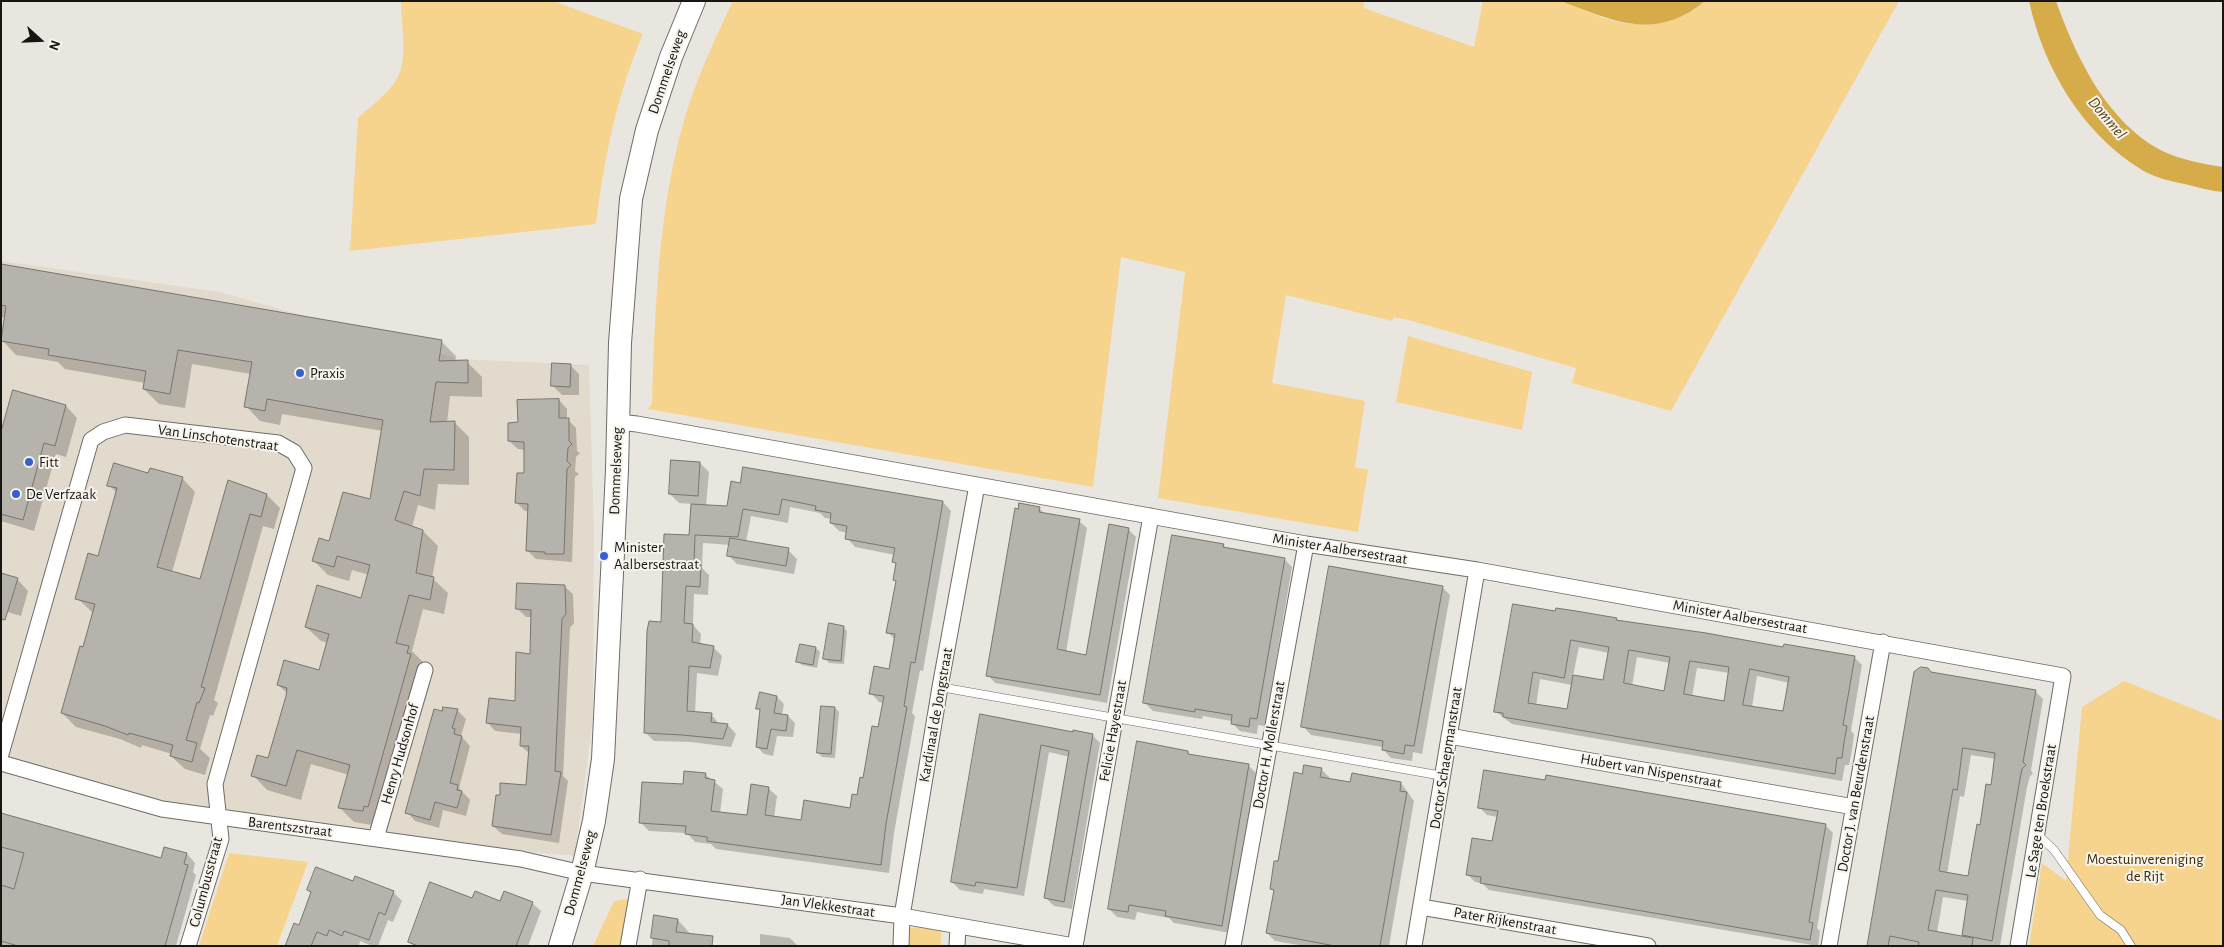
<!DOCTYPE html>
<style>
body{margin:0}
#map{position:relative;width:2224px;height:947px;overflow:hidden;background:#e9e6e0;font-family:"Alegreya Sans",sans-serif}
canvas{display:block}
.frame{position:absolute;inset:0;border:2px solid #171613;pointer-events:none}
.north{position:absolute;left:15px;top:15px;width:50px;height:50px;-webkit-text-stroke:4px #f7f3ed;paint-order:stroke;rotate:110deg;font-size:14px;font-weight:700;line-height:20px;text-align:center;color:#171613}
.north::after{content:'';display:block;margin:auto;width:18px;height:22px;background:#171613;clip-path:polygon(50% 0,100% 100%,50% 72%,0 100%)}
</style>
<div id="map">
<canvas width="2224" height="947"></canvas>
<div class="frame"></div>
<div class="north">N</div>
</div>
<script>
const g = document.querySelector('canvas').getContext('2d');
g.lineJoin = 'round';
function fill(path, color) { g.fillStyle = color; g.fill(path, 'evenodd'); }
function stroke(path, color, width, dash) { g.strokeStyle = color; g.lineWidth = width; g.lineCap = dash ? 'butt' : 'round'; g.setLineDash(dash || []); g.stroke(path); }
function write(font, color, halo, rows, align = 'center') {
  g.font = font + ' "Alegreya Sans",sans-serif'; g.lineWidth = 4; g.setLineDash([]); g.textBaseline = 'middle'; g.strokeStyle = halo; g.fillStyle = color; for (const [text, x, y, turn = 0] of rows) {
    g.save(); g.translate(x, y); g.rotate((+turn || 0) * Math.PI / 180); g.textAlign = isNaN(turn) ? turn : align; if (halo) g.strokeText(text, 0, 0); g.fillText(text, 0, 0); g.restore();
  }
}
const built = new Path2D(`
 M1 261 219 292 459 359 589 365 594 532 593 718 575 856 192 820 1 773Z`);
const green = new Path2D(`
 M401 1H553L643 34C617 94 604 159 596 224L350 251 358 118C372 105 393 91 400 72 407 51 401 23 401 1Z
 M733 1H1363L1364 8 1474 47 1483 1C1506 1 1538 0 1561 1 1575 3 1590 13 1604 18 1639 30 1676 25 1705 1H1899L1671 411 1572 383 1576 368 1412 321 1394 317 1392 321 1286 295 1272 383 1365 401 1355 467 1368 470 1358 532 1158 498 1185 272 1121 257 1093 487 648 409 652 403C655 310 658 214 683 124 695 81 714 41 733 1Z
 M1408 336 1532 372 1522 430 1396 402Z
 M2124 681 2223 721V946H2029L2042 863 2066 881 2082 707Z
 M229 853 308 862 277 946H199Z
 M628 899 620 946H593L614 901Z
 M921 927 941 930V946H908L909 928Z`);
const water = new Path2D(`
 M1561 1H1705C1655 42 1614 21 1561 1Z
 M2029 1H2056C2075 54 2102 112 2150 144 2171 158 2198 163 2223 167V192C2211 191 2200 188 2189 185 2174 182 2155 178 2142 170 2082 133 2044 69 2029 1Z`);
const shadow = new Path2D(`
 M1 265 441 341 456 356 455 362H467L482 377V397L450 396 447 423 454 422 469 437V485L438 484 435 510 418 505 412 527 423 531 438 546 432 578 448 593 444 614 423 609 412 651 423 662 378 826 354 822 340 808 349 775 311 764 301 800 267 790 253 775 269 759 288 694 278 685 320 671 328 643 321 641 306 627 362 599 369 575 352 570 349 581 328 575 314 561 371 501 383 431 282 414 280 425 260 421 246 406 251 374 192 364 185 408 159 404 144 389 145 383 65 369 58 362 16 355 2 340 6 318 1 317Z
 M570 365 579 374V395H562L553 386Z
 M14 392 66 406 77 418 66 457 56 454 34 531 1 521V433Z
 M559 400 567 409V419L576 428 577 451 580 453 576 457 575 471 579 474 575 477 572 562 536 559 527 550 529 511H525L516 502 525 475V450L518 449 509 441 519 423Z
 M700 463 709 472 706 506 728 507 732 483 943 502 951 511 923 671 920 670 912 713 915 716 894 833 889 873 716 849 711 844 695 842 687 833 649 831 640 822 684 786 705 774 723 789 720 813 748 817 768 788 777 796 774 818 802 821 851 809 858 797 864 779 879 728 884 703 879 702 871 693 890 670 895 640 888 632 897 582 894 580 897 565 894 562 895 555 855 547 847 538V533L839 531 831 523 832 519 825 518 820 513 790 507 788 523 751 516 746 542 788 550 797 559 794 574 737 564 728 555 730 545 703 543 702 568 709 575 708 595 694 594 693 625 701 634 700 645 713 647 722 656 718 676 697 673 695 713 711 714 719 724 728 725 736 734 731 747 691 742 654 741 646 733 662 623 690 536 692 504 679 503 670 494Z
 M149 475 182 478 195 492 172 572 201 580 229 481 267 495 280 508 274 529 263 526 214 700 218 703 213 716 210 715 200 749 210 758 205 775 185 769 171 756 172 754 142 745 141 748 120 739 76 727 62 713 93 613 77 598 98 557 117 493 109 485Z
 M1039 508 1046 515 1079 521 1087 528 1066 652 1087 656 1128 529 1136 537 1107 703 995 683 988 675 1019 510Z
 M1223 545 1227 549 1285 560 1292 567 1265 726 1258 725 1257 734 1240 731 1232 723V721L1203 716 1202 719 1153 711 1145 703Z
 M17 579 28 591 21 616 1 610Z
 M564 586 573 594 574 623 570 628 563 776 568 781 559 843 502 834 493 826 528 786 530 754 521 746 522 734 495 731 487 722 516 702 531 656 532 617H526L518 609Z
 M1442 587 1450 595 1422 754 1413 752 1412 761 1391 758 1383 749V747L1311 735 1303 726Z
 M1514 606 1616 620 1618 622 1784 648 1854 657 1862 665 1851 731 1854 734 1852 750 1849 765H1845L1842 781 1512 724 1495 711ZM1579 647 1609 653 1604 681 1573 676ZM1637 657 1670 663 1665 692 1632 686ZM1697 668 1730 673 1725 703 1692 697ZM1757 676 1790 683 1784 713 1752 707ZM1540 679 1572 685 1568 710 1536 706Z
 M843 627 847 631 844 664 829 663 825 659Z
 M816 648 820 652 817 668 802 665 798 661Z
 M1932 674 2035 691 2043 699 2031 770 2033 774 2030 776 2027 787 2000 946H1868ZM1971 755 1996 759 1992 786 1969 878 1947 874 1960 796 1964 797ZM1943 897 1968 901 1962 937 1937 933Z
 M777 697 784 704 782 715 788 716 795 723 793 737 777 736 773 756 764 754 757 747 761 712 758 708Z
 M835 708 839 712 835 758 822 757 818 752Z
 M457 710 466 719 461 736 470 746 459 788 470 800 466 816 443 810 439 828 415 821 407 812 443 713Z
 M981 716 1074 734 1092 735 1100 743 1072 909 1054 906 1046 898 1070 757 1049 752 1024 896 984 889 983 894 960 890 952 882Z
 M1187 752 1191 756 1248 765 1256 773 1230 933 1174 923 1169 918 1137 912 1135 920 1117 917 1109 909Z
 M1321 769 1329 777V780L1351 784 1401 783 1414 801 1389 946H1305L1275 941 1267 933 1275 892 1271 889 1303 775Z
 M1479 807 1825 825 1833 833 1817 928 1820 931 1818 946 1489 890 1482 883 1475 882 1467 874 1493 842 1498 817 1487 815Z
 M1 814 162 860 165 849 187 854 195 863 193 872 196 875 176 946 1 945Z
 M354 883 393 892 402 901 393 922 388 920 378 946H372L360 941 359 946H286L300 927 312 894 308 890Z
 M473 899 501 903H532L541 911 528 946H414L409 942Z
 M655 917 678 920 701 946H652Z
 M760 934 790 938 798 946H760Z`);
const building = new Path2D(`
 M1 264 442 340 439 361 468 360V383L436 382 430 422 455 421 454 470 424 469 420 496 404 491 395 520 423 530 416 573 434 577 430 600 409 595 396 643 409 646 407 653 411 654 372 793 368 807 364 806 363 811 338 808 350 765 297 750 286 786 251 776 257 755 268 758 286 696 287 688 277 685 284 660 319 670 329 634 305 627 317 585 361 598 370 565 337 556 334 567 312 561 319 538 329 541 343 492 370 499 383 420 267 399 265 411 244 407 252 362 178 350 170 394 143 389 146 371 48 355 49 349 1 341 6 306 1 305Z
 M552 363 571 364 570 387 551 386Z
 M13 390 66 405 55 446 44 443 23 520 1 514V432Z
 M559 399V418H569V441L572 444 568 448 567 461 571 465 567 469 564 554H545V552L526 551 528 504 515 503 517 473H524V442L508 441V423L518 422 517 400Z
 M671 460 700 462 698 496 669 494Z
 M114 463 148 473 150 468 183 477 157 567 200 579 228 480 267 494 261 517 250 514 201 687 205 688 199 703 197 702 186 740 197 743 192 762 170 756 173 745 129 733 128 735 105 726 61 713 80 646 83 647 95 604 75 599 88 553 98 556 117 488 107 486Z
 M743 467 943 501 915 663 911 662 904 706 907 707 886 824 881 865 707 841V837L685 834 686 826 639 823 642 782 683 784 684 771 706 773 705 778 715 780 711 811 747 815 751 784 769 787 765 815 801 820 804 800 850 808 852 794 857 795 860 777 863 778 872 726 878 727 884 696 869 694 874 666 889 669 892 652 895 634 886 633 896 581 893 580 896 563 892 562 895 548 845 539 847 526 830 523 831 513 815 510 816 506 782 499 779 515 743 509 738 537 695 535 694 565H701L700 587 686 586 684 623 693 624 692 642 714 646 710 668 689 666 687 711 712 713 711 722 728 724 723 739 682 735 644 733 647 631 649 621 661 622 664 534 689 535 691 504 727 506 731 481 740 483Z
 M1019 503 1040 507 1039 512 1080 519 1057 649 1086 655 1109 524 1129 528 1100 695 986 676 1015 508 1018 509Z
 M1172 535 1224 544 1223 547 1285 558 1257 719 1250 718 1249 727 1231 724 1232 715 1195 709V712L1143 703Z
 M730 538 789 548 786 566 727 556Z
 M1329 566 1443 586 1414 746 1405 745 1404 754 1382 750 1383 741 1301 727Z
 M1 573 18 578 5 620 1 619Z
 M517 583 565 585 566 614 562 619 555 771 561 772 551 835 492 826 496 795H500V783L526 785 529 746H520L521 727 486 723 489 698 515 701 516 652 530 654 531 610 516 609Z
 M1513 604 1555 611 1556 608 1576 611 1617 618 1616 620 1706 633 1783 647 1784 644 1855 656 1843 725 1847 726 1844 742 1842 758H1837L1835 774 1503 717V713L1494 712ZM1571 640 1609 647 1603 680 1573 675 1567 709 1528 703 1533 672 1564 678ZM1629 650 1670 657 1664 691 1624 683ZM1690 661 1729 667 1724 701 1684 694ZM1750 669 1789 677 1783 711 1743 705Z
 M829 623 844 626 841 661 823 659Z
 M800 644 816 647 813 665 796 662Z
 M1921 667 1928 668 1931 672 2036 690 2023 762 2026 765 2022 769 2020 779 1992 941 1962 935 1968 895 1936 890 1928 930 1973 938 1972 946H1918L1919 942 1890 936 1888 946H1867L1914 672ZM1963 748 1995 753 1991 785 1986 784 1980 825 1977 824 1968 876 1939 871 1953 789 1957 790Z
 M760 692 777 696 774 713 788 715 786 731 771 729 767 749 756 747 760 709H756Z
 M821 706 835 707 831 754 817 753Z
 M443 707 458 709 452 728 455 729 454 734 462 736 450 783 458 785 457 790 462 791 457 808 435 802 430 820 405 813 434 709 442 711Z
 M980 714 1073 732V730L1093 734 1064 902 1044 898 1069 751 1041 745 1017 888 976 882 975 886 951 882Z
 M1137 741 1188 751V754L1249 764 1222 926 1165 916 1166 911 1129 905 1128 912 1108 909Z
 M1304 765 1322 768 1320 777 1350 782 1352 773 1401 782 1400 791 1407 792 1380 946H1335L1266 933 1274 890 1270 889 1274 861H1278L1294 772 1302 774Z
 M1484 770 1545 780 1546 775 1826 824 1809 922 1813 923 1810 940 1480 883 1481 877 1466 875 1472 838 1492 841 1498 811 1478 808Z
 M1 813 161 858 164 847 187 853 184 864 188 865 165 946H18L1 941V885L14 889 24 853 1 847Z
 M316 867 353 881 355 876 394 891 385 915 379 912 369 940 344 931 342 936 329 930 327 936 317 932 311 946H285L294 923 299 925 311 892 307 890Z
 M430 882 472 898 475 891 500 901 504 891 533 902 516 946H418L408 942Z
 M654 915 678 919 676 932 713 936 712 946H669V941L651 938Z`);
const lane = new Path2D(`
 M940 687 1443 776
 M2037 834 2054 850 2100 915 2121 930 2131 946`);
const street = new Path2D(`
 M618 422 637 424 1306 544 1477 570 2063 676 2018 946
 M1449 736 1854 807
 M1 754 91 440 103 432 125 425 278 443 294 452 304 468 215 784 221 839 188 946
 M1 763 162 809 521 859 582 873 902 916 1074 946
 M376 838 425 670
 M1421 907 1648 946
 M628 946 640 879
 M901 946 902 916 940 687 977 485
 M957 946 958 926
 M1075 946 1151 516
 M1233 946 1306 544
 M1414 946 1477 570
 M1829 946 1883 642`);
const secondary = new Path2D(`
 M560 946 582 873 594 821 603 759 617 470 620 343 631 199 647 130 671 57 694 1`);
const markers = [
 [300,373,5,"#3560d0"],
 [29,462,5,"#3560d0"],
 [16,494,5,"#3560d0"],
 [604,556,5,"#3560d0"]
];
const streetNames = [
 ["Dommelseweg",667,72,-71],
 ["Van Linschotenstraat",218,438,8],
 ["Dommelseweg",616,471,-88],
 ["Minister Aalbersestraat",1340,549,9],
 ["Minister Aalbersestraat",1740,617,10],
 ["Kardinaal de Jongstraat",936,715,-80],
 ["Felicie Hayestraat",1113,731,-80],
 ["Doctor H. Mollerstraat",1269,745,-80],
 ["Henry Hudsonhof",400,754,-74],
 ["Doctor Schaepmanstraat",1446,758,-81],
 ["Hubert van Nispenstraat",1651,771,10],
 ["Doctor J. van Beurdenstraat",1856,794,-80],
 ["Le Sage ten Broekstraat",2041,811,-81],
 ["Barentszstraat",290,827,7],
 ["Dommelseweg",580,873,-75],
 ["Columbusstraat",206,882,-75],
 ["Jan Vlekkestraat",828,906,8],
 ["Pater Rijkenstraat",1505,921,10]
];
const poiNames = [
 ["Praxis",310,373],
 ["Fitt",39,462],
 ["De Verfzaak",26,494],
 ["Minister",614,547],
 ["Aalbersestraat",614,564]
];
const parkNames = [
 ["Moestuinvereniging",2145,859],
 ["de Rijt",2145,876]
];
const waterNames = [
 ["Dommel",2107,118,50]
];
fill(built, '#e1dacd');
fill(green, '#f6d48d');
fill(water, '#d6ab49');
fill(shadow, '#0003');
fill(building, '#b6b3ad');
stroke(building, '#78756f', 1);
stroke(lane, '#6f6c66', 9);
stroke(street, '#6f6c66', 17);
stroke(secondary, '#6f6c66', 24);
stroke(lane, '#fff', 8);
stroke(street, '#fff', 15);
stroke(secondary, '#fff', 22);
for (const [x, y, r, color] of markers) { const dot = new Path2D(); dot.arc(x, y, r, 0, 2 * Math.PI); g.fillStyle = color; g.fill(dot); stroke(dot, '#f7f3ed', 2); }
write('15px', '#171613', '#f7f3ed', streetNames);
write('15px', '#171613', '#f7f3ed', poiNames, 'left');
write('15px', '#3e2d01', '#f7f3ed', parkNames);
write('italic 16px', '#56431b', '#f7f3ed', waterNames);
</script>
